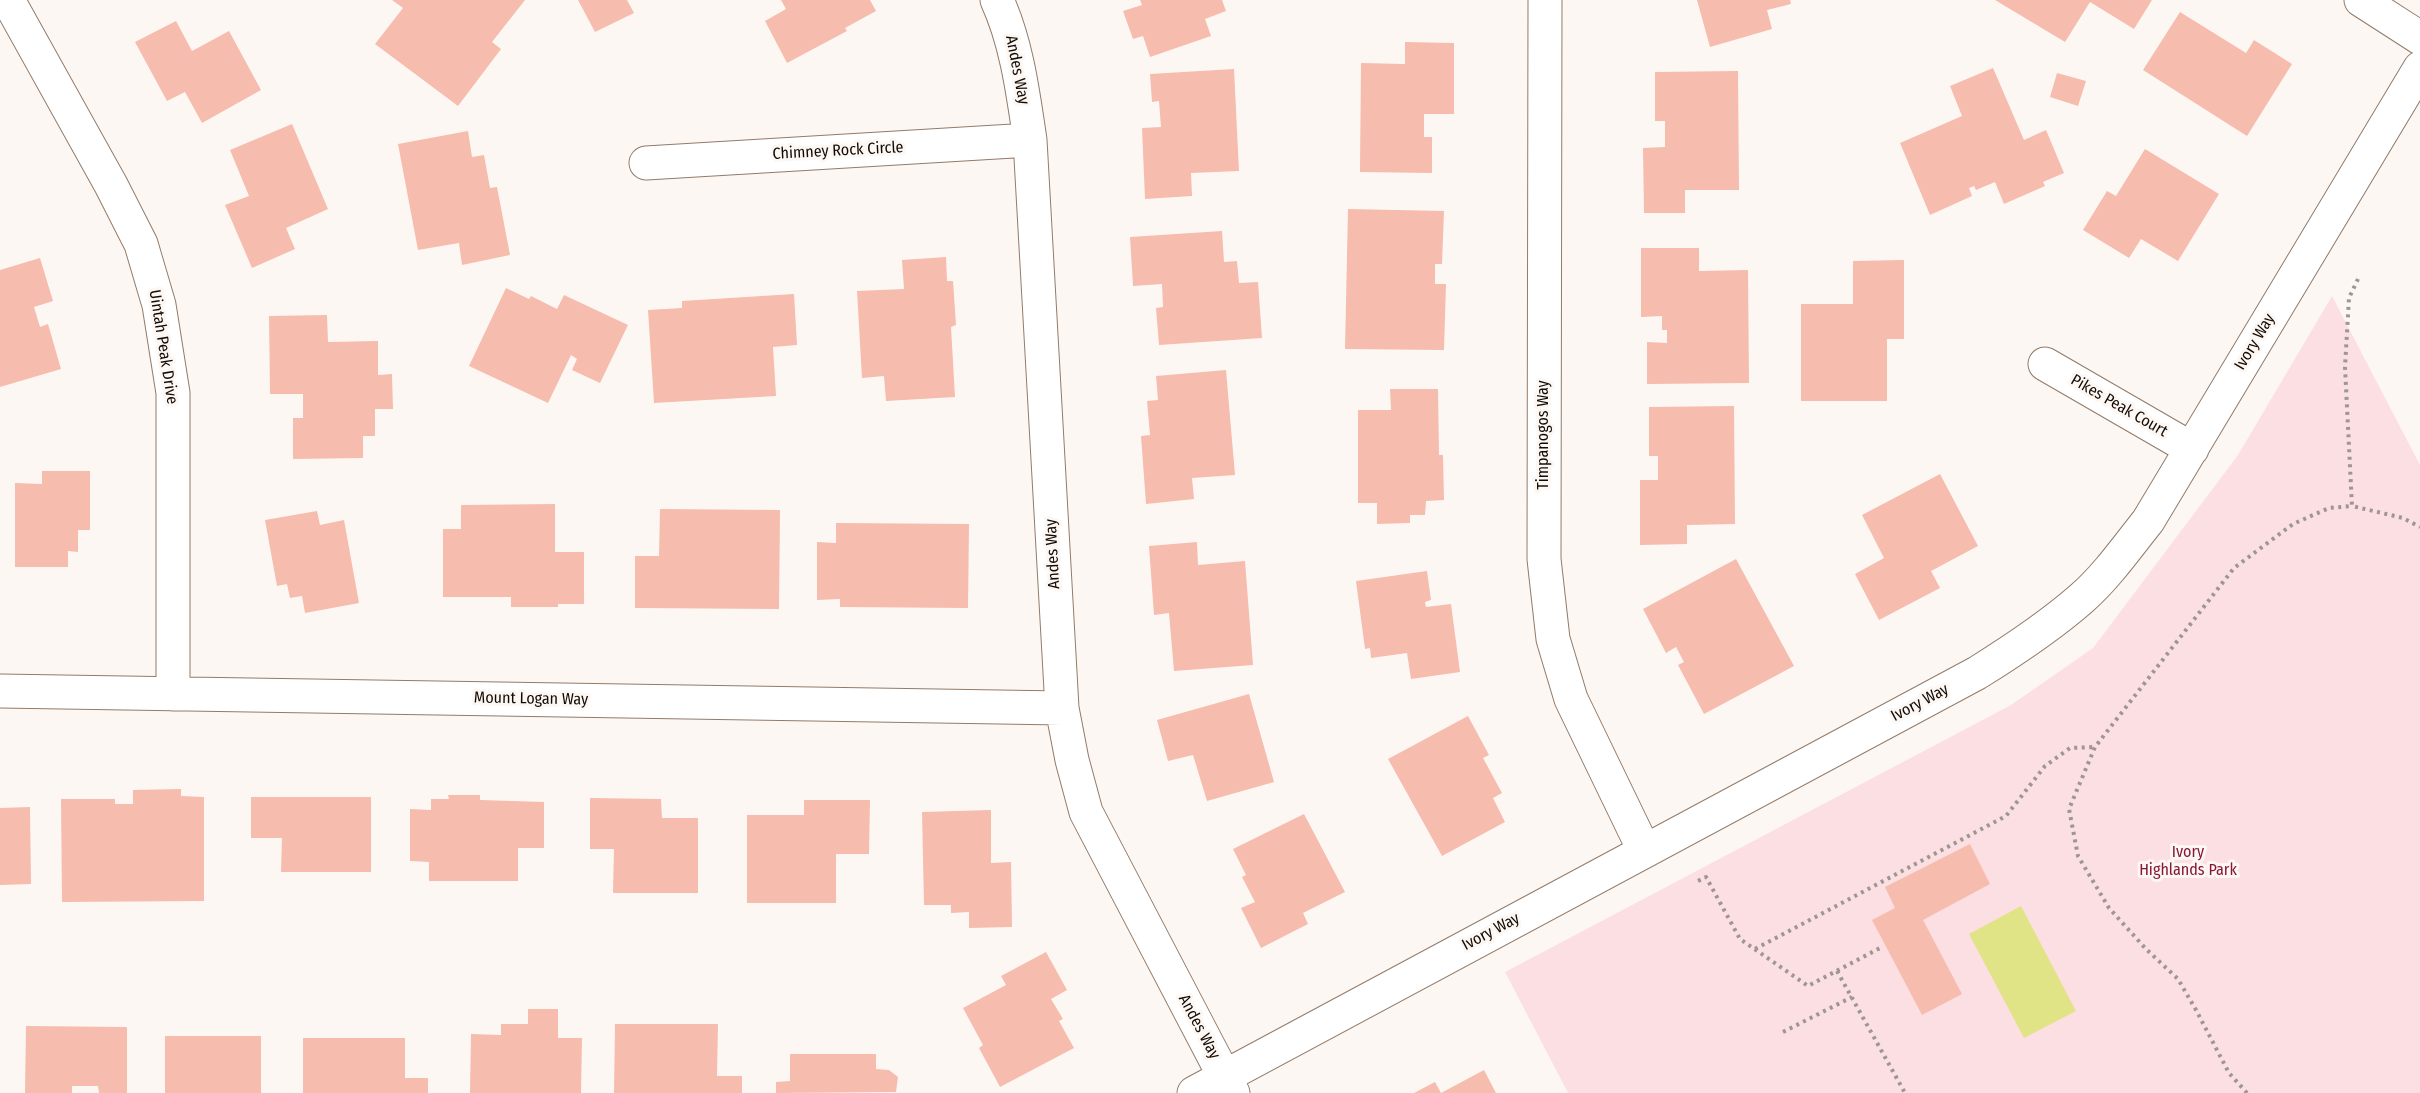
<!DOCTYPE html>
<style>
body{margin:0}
canvas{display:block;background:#fdf7f3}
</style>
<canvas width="2420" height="1093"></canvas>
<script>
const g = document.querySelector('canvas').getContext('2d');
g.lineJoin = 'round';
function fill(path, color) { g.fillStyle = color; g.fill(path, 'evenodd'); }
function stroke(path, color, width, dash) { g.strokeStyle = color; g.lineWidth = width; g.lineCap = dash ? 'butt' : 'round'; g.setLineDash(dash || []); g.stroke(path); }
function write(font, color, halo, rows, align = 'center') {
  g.font = font + ' "Fira Sans Condensed",sans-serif'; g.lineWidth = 6; g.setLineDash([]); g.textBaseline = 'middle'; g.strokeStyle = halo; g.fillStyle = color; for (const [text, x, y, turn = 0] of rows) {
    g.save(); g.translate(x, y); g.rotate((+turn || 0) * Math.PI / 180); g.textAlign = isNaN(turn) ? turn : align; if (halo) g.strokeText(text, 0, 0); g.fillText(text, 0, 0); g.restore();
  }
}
const green = new Path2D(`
 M2332 296 2420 465V1093H1568L1505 972 2011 705 2093 648 2238 455Z`);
const water = new Path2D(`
 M2021 906 2076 1011 2024 1038 1969 934Z`);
const building = new Path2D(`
 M392 0H525L492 42 501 49 458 106 375 44 403 8Z
 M578 0H627L634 13 595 32Z
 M781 0H870L876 11 845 28 847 31 787 63 765 21 786 9Z
 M1140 0H1222L1226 11 1205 19 1211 36 1150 57 1143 36 1133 39 1123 11 1142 5Z
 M1697 0H1790L1791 4 1767 10 1772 29 1710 47Z
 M1995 0H2152L2134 29 2090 2 2065 42Z
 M2180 12 2246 53 2254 40 2292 64 2247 136 2143 70Z
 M176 21 192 51 229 31 261 90 202 123 185 92 167 101 135 42Z
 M1405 42 1454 43V114H1424V137H1432V173L1360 172 1361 63 1405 64Z
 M1993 68 2024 140 2046 130 2064 173 2043 182 2045 186 2004 204 1995 182 1976 190 1974 186 1969 188 1972 196 1930 215 1900 143 1962 116 1950 86Z
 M1234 69 1239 171 1191 173 1192 196 1145 199 1142 128 1161 127 1159 101 1152 102 1150 74Z
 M1738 71 1739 190H1685V213H1644L1643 148 1665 147V121H1655V72Z
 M2057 73 2086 81 2078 106 2050 97Z
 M292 124 328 209 286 228 295 249 252 268 225 205 249 196 230 150Z
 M468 131 472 157 484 155 490 188 497 187 510 255 462 265 459 243 418 250 398 144Z
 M2145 149 2219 194 2178 261 2141 239 2129 258 2083 230 2107 191 2116 196Z
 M1348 209 1444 211 1442 264H1435V284H1446L1444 350 1345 349Z
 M1222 231 1224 262 1237 261 1239 283 1258 282 1262 338 1159 345 1156 308 1163 307 1162 284 1133 286 1130 237Z
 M1641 248H1699V271L1748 270 1749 383 1647 384V342L1667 343V330H1662V316L1641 317Z
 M946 257 947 281H953L956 325 951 327 955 397 886 401 884 376 862 378 857 291 904 289 902 260Z
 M40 258 53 301 34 307 40 327 48 324 61 369 0 387V270Z
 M1904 260V339H1887V401H1801V304H1853V261Z
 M506 288 529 299 531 296 557 309 564 295 628 325 600 383 572 370 577 359 571 355 548 403 469 366Z
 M794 294 797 345 773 347 776 396 654 403 648 310 682 308V301Z
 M327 315 328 342 378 341V375L392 374 393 409H375V436H363V458L293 459V418H303V394H270L269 316Z
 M1226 370 1235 475 1192 478 1194 499 1146 504 1141 436 1150 435 1147 401 1158 400 1156 376Z
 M1390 389H1438L1439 455H1443L1444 500 1426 501 1425 515H1410V523L1377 524V503H1358V410H1391Z
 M1734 406 1735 524 1687 525V544L1640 545V480H1658V456H1649V407Z
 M42 471H90V530H78V552L68 551V567H15V483L42 484Z
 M1940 474 1978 546 1931 571 1940 588 1879 620 1855 574 1884 558 1862 515Z
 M555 504V552H584V604H558V607H511V597H443V529H461V505Z
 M660 509 780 510 779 609 635 608V556H659Z
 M317 511 320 525 344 520 359 603 305 613 302 596 290 598 287 584 277 586 265 520Z
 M836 523 969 524 968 608 840 607V599L817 600V542L836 543Z
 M1197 542 1198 565 1245 561 1253 665 1174 671 1169 613 1154 615 1149 546Z
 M1736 559 1794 666 1704 714 1678 665 1684 662 1676 647 1666 653 1643 609Z
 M1427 571 1431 600 1425 602 1426 607 1451 604 1460 672 1411 679 1407 653 1371 658 1370 648 1365 649 1356 581Z
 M1249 694 1274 782 1207 801 1193 755 1168 761 1157 720Z
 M1468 716 1489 755 1483 758 1502 793 1493 798 1505 822 1442 856 1388 759Z
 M181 789V796L204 797V901L62 902 61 799H115V804H133V790Z
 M448 795H480V800L544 802V848H518V881H429V862L410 861V809L431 810V799H449Z
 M251 797H371V872H281L282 838H251Z
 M590 798 661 799 662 818H698V893H613L614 849H590Z
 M804 800H870L869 854H836V903H747V815H804Z
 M30 807 31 884 0 885V808Z
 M991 810V863L1011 862 1012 927 969 928V912L951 913V905H924L922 812Z
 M1304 814 1345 892 1303 913 1308 924 1261 948 1241 908 1255 902 1242 877 1246 875 1233 849Z
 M1970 844 1990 884 1923 920 1962 994 1922 1015 1872 920 1895 908 1885 887Z
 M1046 952 1067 990 1051 999 1063 1019 1059 1021 1074 1048 1000 1087 979 1048 983 1045 963 1008 1006 985 1001 976Z
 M528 1009H558V1038H582L581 1093H470L471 1034 501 1035V1024H528Z
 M615 1024H718L717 1076H742V1093H614Z
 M26 1026 127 1027V1093H99L98 1086H72V1093H25Z
 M165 1036H261V1093H165Z
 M303 1038H405V1078H428V1093H303Z
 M790 1054H876V1069L889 1070 898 1077 896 1092 776 1093V1082L790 1081Z
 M1484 1070 1496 1093H1441Z
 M1435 1082 1441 1093H1414Z`);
const path = new Path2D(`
 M2358 279 2349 298 2345 367 2352 506 2403 518 2420 527
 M1698 881 1706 877 1740 939 1808 986 1882 947
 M1755 949 2006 816 2045 766 2070 748 2095 747
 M1837 971 1905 1093
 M1783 1032 1852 997
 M2247 1093 2229 1073 2196 1010 2178 979 2146 949 2109 908 2078 856 2069 809 2095 747 2234 568 2293 524 2329 508 2352 506`);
const minor = new Path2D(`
 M8 0 111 185 141 244 159 305 173 393V694
 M997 0C1017 44 1023 93 1030 140L1062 708 1072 760 1086 812 1233 1093
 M1545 0 1544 559 1553 639 1571 699 1644 850
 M2361 0 2420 38
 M646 163 1030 140
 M2045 364 2192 449
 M0 691 1062 708
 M1194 1093 1977 673C2014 650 2049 627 2082 598 2107 576 2127 547 2148 521L2420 68`);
const streetNames = [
 ["Andes Way",1017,70,79],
 ["Chimney Rock Circle",838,151,-3],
 ["Ivory Way",2255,342,-59],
 ["Uintah Peak Drive",163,347,81],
 ["Pikes Peak Court",2119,406,30],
 ["Timpanogos Way",1544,435,-90],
 ["Andes Way",1053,554,-93],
 ["Mount Logan Way",531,699,1],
 ["Ivory Way",1920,703,-28],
 ["Ivory Way",1491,932,-28],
 ["Andes Way",1199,1027,62]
];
const parkNames = [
 ["Ivory",2188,853],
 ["Highlands Park",2188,871]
];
fill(green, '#fcdfe2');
fill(water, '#e1e486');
fill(building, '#f6bcae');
stroke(minor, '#927b69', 35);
stroke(path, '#9d9691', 4, [3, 4.5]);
stroke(minor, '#fff', 33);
write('16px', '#120a04', '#fdf7f3', streetNames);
write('16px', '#871738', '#fdf7f3', parkNames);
</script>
